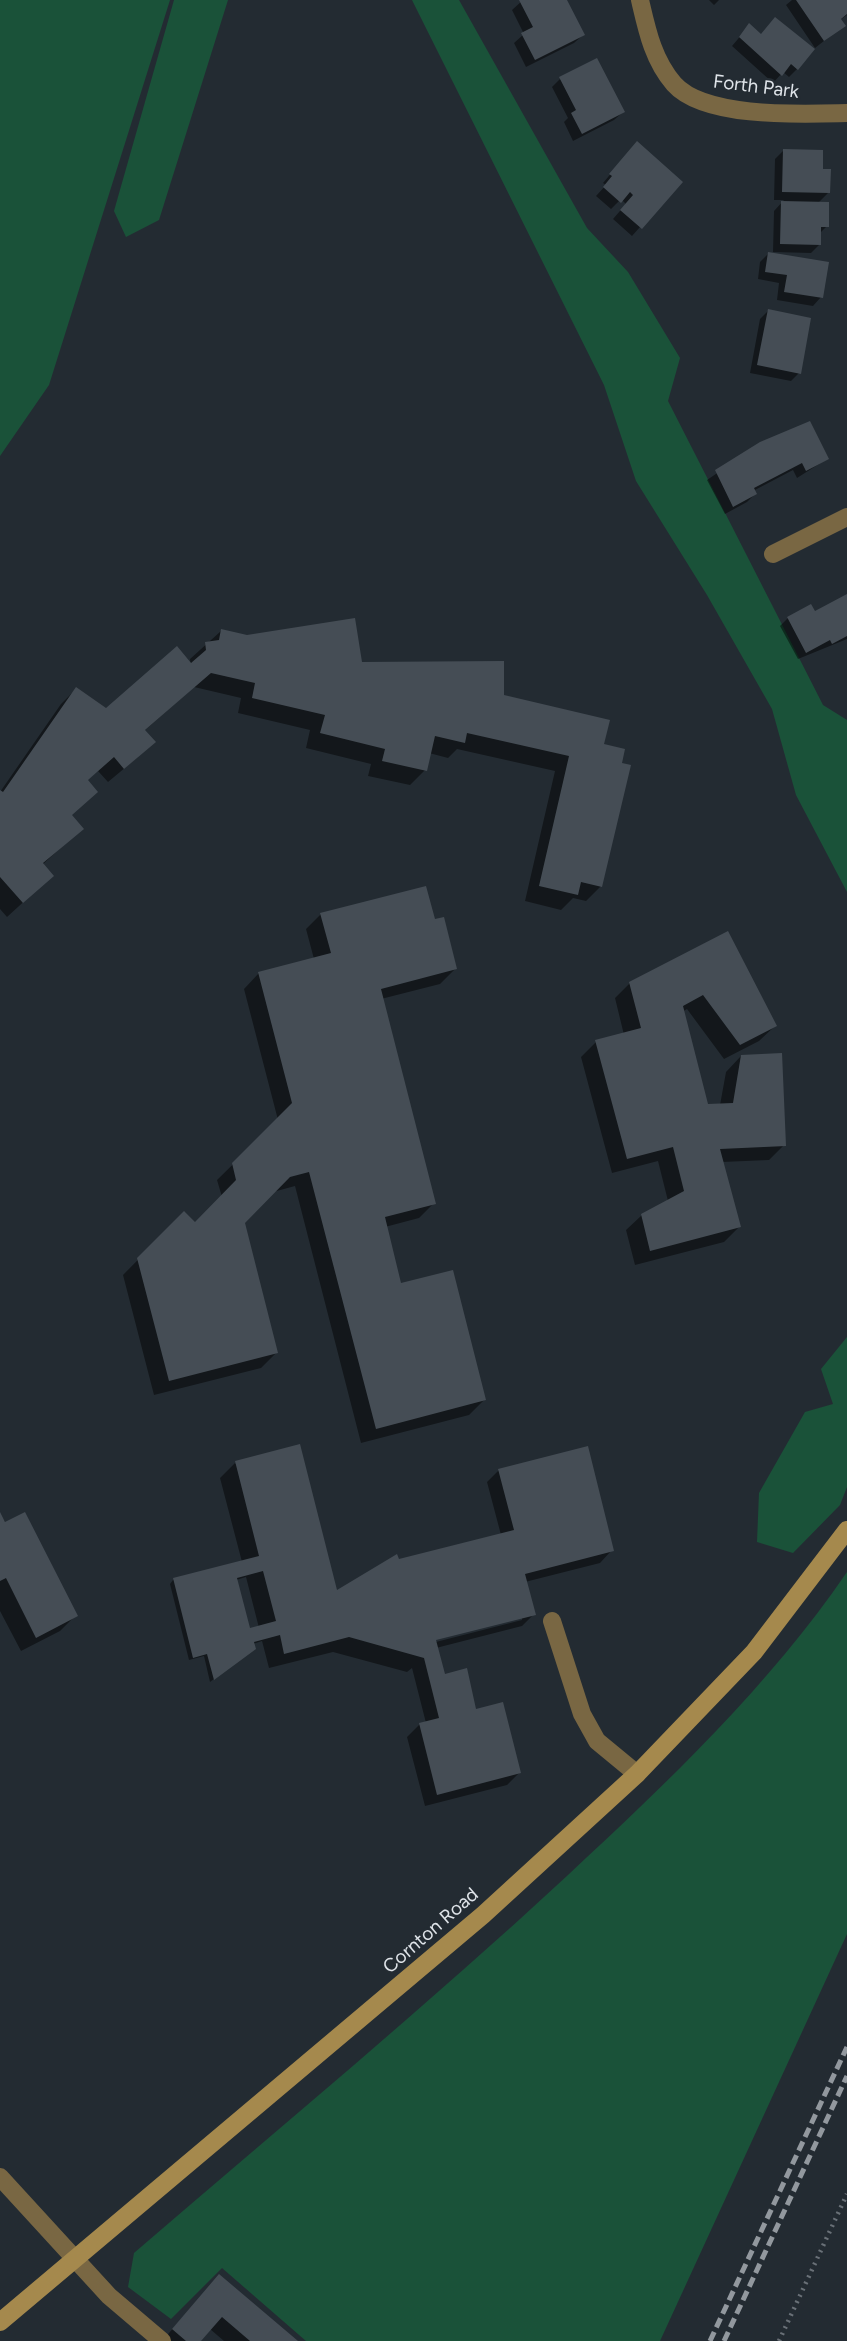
<!DOCTYPE html>
<style>
body{margin:0}
canvas{display:block;background:#232b32}
</style>
<canvas width="847" height="2341"></canvas>
<script>
const g = document.querySelector('canvas').getContext('2d');
g.lineJoin = 'round';
function fill(path, color) { g.fillStyle = color; g.fill(path, 'evenodd'); }
function stroke(path, color, width, dash) { g.strokeStyle = color; g.lineWidth = width; g.lineCap = dash ? 'butt' : 'round'; g.setLineDash(dash || []); g.stroke(path); }
function write(font, color, halo, rows, align = 'center') {
  g.font = font + ' Figtree,sans-serif'; g.lineWidth = 5; g.setLineDash([]); g.textBaseline = 'middle'; g.strokeStyle = halo; g.fillStyle = color; for (const [text, x, y, turn = 0] of rows) {
    g.save(); g.translate(x, y); g.rotate((+turn || 0) * Math.PI / 180); g.textAlign = isNaN(turn) ? turn : align; if (halo) g.strokeText(text, 0, 0); g.fillText(text, 0, 0); g.restore();
  }
}
const green = new Path2D(`
 M0 0H170L49 385 0 456Z
 M174 0H228L159 220 126 237 114 211Z
 M412 0H459L587 228 628 272 680 358 668 401 823 705 847 720V892L796 795 772 709 707 595 636 481 604 385Z
 M847 1337V1487L840 1505 793 1553 757 1542 759 1493 805 1412 833 1404 821 1369Z
 M847 1572V1934L660 2341H306L222 2268 171 2319 128 2287 134 2253C279 2128 428 2005 568 1875 669 1781 769 1686 847 1572Z`);
const shadow = new Path2D(`
 M523 0H565L583 35 574 43 526 67 514 43 524 34 512 10Z
 M709 0H719L714 5Z
 M792 0H847V15L840 20 843 26 815 48 786 5Z
 M749 26 797 69 789 77 783 72 773 83 732 46Z
 M560 79 623 112 614 120 573 141 564 122 568 118 552 87Z
 M783 151 821 170 828 193 817 204 827 226 819 234V245L811 253 773 252 774 211 784 200H774L775 159Z
 M629 152 680 182 632 236 613 219 626 204 621 199 611 209 596 196 606 185 603 183Z
 M768 254 821 297 813 306 777 300 779 283 758 279 760 262Z
 M768 311 799 373 791 381 750 373 760 319Z
 M760 444 827 459 797 478 793 470 753 491 755 494 747 502 725 514 707 480Z
 M847 596V639L798 659 780 626 788 618 814 613Z
 M221 631 502 696 602 746 601 886 586 901 573 898 561 910 525 901 555 771 457 749 448 758 429 753 425 770 410 785 368 776 371 764 306 748 310 730 238 713 241 698 194 687 144 731 138 757 108 782 98 771 86 781 70 816 66 843 42 865 52 876 7 917 0 909V792L61 704 76 689 106 710 191 666 190 659Z
 M321 914 433 921 455 969 440 984 381 999 434 1203 419 1218 385 1227 400 1285 484 1400 469 1415 361 1443 295 1186 273 1192 243 1222 276 1353 261 1368 154 1395 123 1275 184 1213 194 1224 222 1197 217 1180 278 1120 244 989 259 973 314 959 306 929Z
 M728 933 775 1026 759 1041 724 1059 687 1009 682 1012 707 1105H720L726 1072 741 1056 784 1145 769 1160 722 1162 739 1227 724 1242 635 1265 626 1230 642 1215 668 1201 658 1161 612 1173 581 1057 596 1042 624 1035 615 998 630 983Z
 M235 1463 336 1593 398 1563 501 1535 487 1482 499 1470 612 1550 600 1563 525 1582 534 1614 522 1626 436 1648 443 1676 475 1711 519 1773 507 1785 425 1806 407 1737 419 1725 426 1723 412 1668 407 1672 333 1652 269 1668 262 1641 253 1644 250 1652 210 1682 204 1656 189 1660 170 1584 173 1580 242 1562 220 1478ZM246 1577 259 1628 249 1630 236 1580ZM522 1616V1620L428 1644 427 1640Z
 M0 1515 75 1616 60 1631 21 1651 0 1611Z
 M219 2276 295 2341H224L210 2329 199 2341H162Z`);
const building = new Path2D(`
 M519 0H567L585 35 535 60 521 33 533 27Z
 M796 0H847V14L841 19 846 26 824 41Z
 M775 17 815 49 798 70 791 64 782 76 739 37 749 23 761 34Z
 M597 58 625 112 582 134 571 113 576 110 559 77Z
 M637 141 683 182 642 229 620 210 633 195 630 192 621 203 603 187 612 176 609 174Z
 M783 149 823 150V169H831L830 193 782 192Z
 M781 201 829 202V227H821V245L780 244Z
 M768 252 829 262 823 298 784 292 787 275 765 272Z
 M768 309 811 318 801 374 757 365Z
 M810 421 829 459 806 471 802 463 754 488 757 494 733 507 715 470 760 442Z
 M847 594V636L832 644 830 640 806 653 787 617 811 604 815 611Z
 M355 618 362 662 504 661V695L610 720 604 744 625 749 622 763 631 765 602 887 581 882 578 895 539 886 569 756 467 733 465 743 435 736 427 771 382 761 385 749 320 733 325 715 252 698 255 683 211 673 145 730 156 742 124 769 114 757 88 780 98 792 72 815 84 829 43 863 54 876 23 903 0 877V790L3 792 76 687 106 708 177 646 191 663 206 650 205 642 219 640 221 629 247 635Z
 M426 886 435 919 444 917 457 969 381 989 436 1204 385 1217 401 1283 453 1270 486 1400 376 1429 309 1172 290 1177 245 1223 278 1353 169 1381 137 1258 184 1211 195 1222 236 1180 232 1163 292 1103 258 972 331 953 320 913Z
 M728 931 777 1026 740 1045 703 995 683 1006 708 1104 733 1103 741 1055 782 1053 786 1146 720 1149 741 1227 650 1251 641 1214 684 1191 673 1147 627 1159 595 1040 641 1028 629 982Z
 M300 1444 337 1590 397 1554 399 1559 514 1530 498 1469 588 1446 614 1551 525 1574 536 1615 436 1640 445 1674 467 1668 476 1709 503 1702 521 1773 437 1795 419 1723 439 1718 424 1658 349 1637 284 1654 280 1635 254 1642 256 1649 214 1680 207 1654 193 1658 173 1578 259 1556 235 1461ZM263 1571 276 1621 250 1628 237 1578Z
 M0 1512 5 1522 25 1512 78 1616 36 1638 6 1578 0 1581Z
 M219 2274 298 2341H250L222 2317 201 2341H186L172 2329Z`);
const path = new Path2D(`
 M779 2341 847 2194`);
const lane = new Path2D(`
 M773 554 847 517
 M552 1621 582 1714 597 1741 637 1774
 M0 2177 109 2296 162 2341`);
const street = new Path2D(`
 M640 0C647 30 653 60 674 84 705 119 804 114 847 113`);
const secondary = new Path2D(`
 M0 2322 483 1915 637 1774 754 1652 847 1530`);
const rail = new Path2D(`
 M710 2341 847 2047
 M724 2341 847 2076`);
const streetNames = [
 ["Forth Park",756,87,7],
 ["Cornton Road",431,1931,-41]
];
fill(green, '#1a5239');
fill(shadow, '#0007');
fill(building, '#454d55');
stroke(path, '#697077', 4.5, [2, 5]);
stroke(lane, '#796743', 18);
stroke(street, '#796743', 18);
stroke(secondary, '#a5894d', 18);
stroke(rail, '#92989e', 5, [10, 5]);
write('19px', '#dee3e8', '#232b32', streetNames);
</script>
